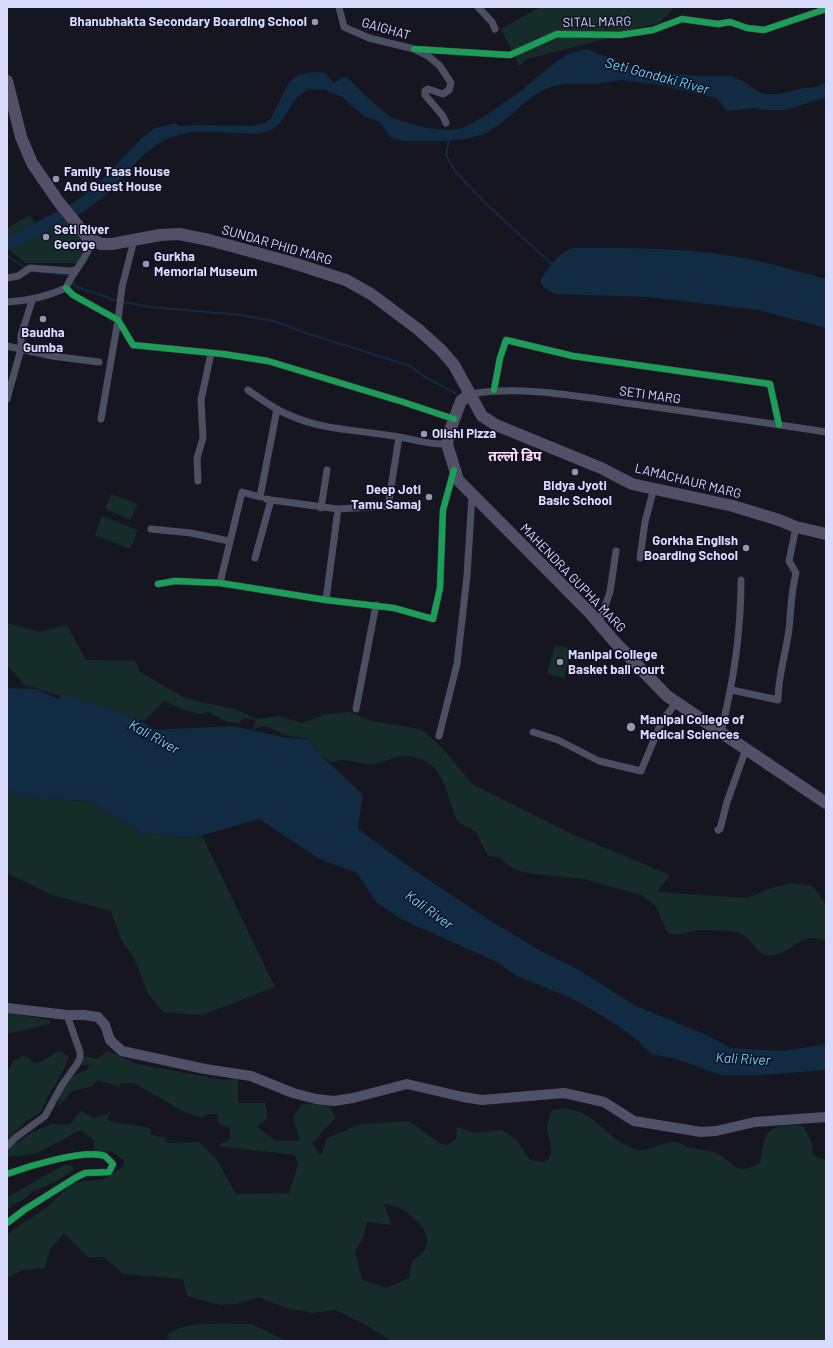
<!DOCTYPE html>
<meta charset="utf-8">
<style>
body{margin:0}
#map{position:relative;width:833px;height:1348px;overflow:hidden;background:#161620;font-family:Barlow,sans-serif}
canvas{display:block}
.frame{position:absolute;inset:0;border:8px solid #d9dbfc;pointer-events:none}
</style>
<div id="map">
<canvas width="833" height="1348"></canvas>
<div class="frame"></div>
</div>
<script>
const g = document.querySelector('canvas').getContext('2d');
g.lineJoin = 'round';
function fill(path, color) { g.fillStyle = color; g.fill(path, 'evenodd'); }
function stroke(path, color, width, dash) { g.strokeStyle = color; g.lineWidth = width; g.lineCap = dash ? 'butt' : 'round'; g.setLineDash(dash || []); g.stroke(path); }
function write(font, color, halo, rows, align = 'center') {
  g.font = font + ' Barlow,"Noto Sans Devanagari",sans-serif'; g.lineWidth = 3; g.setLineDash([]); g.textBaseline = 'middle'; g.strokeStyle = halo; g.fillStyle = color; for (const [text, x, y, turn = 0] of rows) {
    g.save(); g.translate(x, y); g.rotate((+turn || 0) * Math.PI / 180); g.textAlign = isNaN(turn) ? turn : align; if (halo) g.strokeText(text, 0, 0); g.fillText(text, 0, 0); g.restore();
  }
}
const green = new Path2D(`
 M540 7H674L660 23 623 31 602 40 527 59 519 66 501 29Z
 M30 215 39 230 65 216 91 244 81 263H25L7 248V228Z
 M111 494 137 504 131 520 105 509Z
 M102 516 138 530 130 549 95 535Z
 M7 623 40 632 67 625 86 660 135 661 140 672 187 699 235 709 257 719 280 716 302 723 323 715 349 712 371 721 420 729 442 747 472 784 572 834 670 875 657 892 747 898 769 889 791 883 813 886 826 905V941C799 930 794 953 772 955 755 957 752 935 737 932 733 931 705 930 700 930 690 931 680 935 670 934L666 930 655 905 641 895 583 879 527 873 514 869 498 857 488 856 475 831 458 822C445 793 445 757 404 756 393 756 385 763 375 764 356 765 351 757 330 762L319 753 310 739 288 736 265 726 253 729 256 720 244 718 239 723 227 722 208 712 200 714 181 709 164 701 144 721 25 685 7 665Z
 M555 645 572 649 564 678 547 674Z
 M7 789 25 798 90 801 141 833 193 838 202 836 275 987 202 1015 163 1012 148 994 135 960 121 939 111 911 52 895 7 873Z
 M7 1013 50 1020V1024L7 1034Z
 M59 1051 69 1056C63 1077 48 1092 41 1112L28 1120 7 1139V1073L13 1061 23 1056 29 1058 32 1062 38 1063Z
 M108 1051 137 1064 224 1080 238 1078V1103H265L268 1118 257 1127 276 1141H300L293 1117 302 1104 329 1103 335 1118 312 1144 321 1155 327 1138 361 1124 409 1121 441 1144 447 1145 456 1139 457 1127 474 1133 502 1130 516 1139 530 1160 545 1162C558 1152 547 1139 547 1126 548 1121 550 1115 552 1110 592 1103 600 1135 632 1148 648 1155 660 1141 676 1142 680 1142 683 1145 687 1147 697 1150 711 1149 720 1155 738 1167 736 1175 760 1163 762 1155 762 1142 767 1135 773 1124 792 1124 803 1126L812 1142 813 1153 816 1157 826 1160V1341H392L364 1324 335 1310 313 1313 286 1308 258 1297 236 1304 220 1305 187 1296 183 1279 123 1274 104 1257 89 1258 64 1233 50 1249 45 1268 22 1270 7 1278V1234L50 1205 72 1183 104 1179 124 1166V1160L112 1152 94 1151V1140L81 1130 35 1154 7 1157 9 1148 32 1132 52 1124 69 1125 81 1111 94 1118 110 1112 107 1119 111 1122 151 1128 150 1134 165 1138 166 1143 199 1142 217 1160 236 1194 289 1193 298 1164 295 1155 218 1146 230 1139V1128L218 1123V1114H205L203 1118 184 1112 134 1083H120V1087L98 1080 91 1087 72 1091 57 1108C63 1085 65 1078 88 1069L89 1065H81L85 1056 96 1059ZM384 1204C412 1206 448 1244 412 1261L409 1278 386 1288 362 1280 355 1252 364 1235 367 1222 392 1225Z
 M65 1165H71L75 1169 55 1182 32 1192 23 1200 12 1205 7 1210V1197C27 1187 45 1174 65 1165Z
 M251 1324 285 1340 304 1341H172L167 1337C176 1320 233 1324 251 1324Z`);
const water = new Path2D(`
 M587 49 628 65 651 71 695 76H731L743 81 760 93 766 94H779L804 88 817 87 826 82V97L786 110H765L753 108 727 111 708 88 702 85 669 86 621 80 595 84H565L553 86 534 95 499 125 486 133 471 138 448 141H403L390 137 380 122 364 116 342 97 325 90 310 89C288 97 288 125 268 131 259 135 248 133 238 133 201 132 175 126 146 154L142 150 166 127 197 125 252 126 265 123 271 118 289 82 300 74 317 72 325 73 334 83 342 77 348 78 377 106 392 118 426 128 450 130 463 128 485 116 518 93 557 61 568 54Z
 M573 248C628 248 683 247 737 257 768 262 797 271 826 279V328L758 310 648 297 555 294 544 288 540 282C546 269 560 252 573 248Z
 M7 688 37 689 68 704 153 730 233 726 287 738 310 739 319 753 363 795 358 829 418 873 489 920 546 954 574 967 634 1005 709 1036 730 1048 784 1051 826 1044V1070L761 1075H721L676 1059 651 1054 638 1041 616 1024 573 999 515 975 497 962 403 920 377 903 357 873 320 859 259 819 193 838 141 833 90 801 25 798 7 789Z`);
const stream = new Path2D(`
 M449 139 446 155 454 170 485 203 553 265
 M7 256 26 268
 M31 271 68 275 69 277
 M72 281 77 287 118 301
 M123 302 150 307 241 315 277 322 303 332 410 366 425 377 455 393`);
const river = new Path2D(`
 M670 81 727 94
 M7 243 13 242 77 208 97 194 146 143 158 134 174 130
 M49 711 64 702 132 723 149 733`);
const street = new Path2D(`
 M339 7 344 27 369 38 414 49 428 56 440 66 451 83 449 90 443 94 428 89 425 91V95L443 116 446 123
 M478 7 492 22 495 29
 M414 49 510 55 557 34 620 35 653 30 682 19 718 24 730 22 747 28 764 30 826 9
 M7 278 18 276 30 268 71 271 77 269
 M66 288 73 295 118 320 133 345 223 354 268 361 403 402 454 419
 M7 302C29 301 46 297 66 288 73 271 87 259 92 241
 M7 346 52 356 99 362
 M248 390C261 399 274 409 289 415 324 431 363 430 399 437 417 440 429 445 447 444
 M494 390 500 358 506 340 573 356 770 384 779 425
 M470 394C524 385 580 397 633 404 698 413 762 422 826 432
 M7 399 21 349V335L32 301
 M101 419 118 320 122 287 134 240
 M198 481 197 458 203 438 201 400 211 353
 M271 500 338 509 326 600
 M321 508 327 470
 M338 509 388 506 399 437
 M151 529 191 533 229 541
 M255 558 271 500 266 499
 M640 558 645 522 654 488
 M220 583 242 492 260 497 277 409
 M158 584 175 581 220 583 326 600 394 608 433 619 440 588 443 510 454 470
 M599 623 610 592 616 551
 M732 690 778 700C778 676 786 653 789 629 791 610 791 592 796 573L789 561 796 527
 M356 709 376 605
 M721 731C734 681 741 631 741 580
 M533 732 558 740 599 761 641 771 662 721 676 703
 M439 736 457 664 467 576 472 495
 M718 830 720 829 727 802 746 749
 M7 1146 15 1138 45 1116 62 1085 77 1064 80 1058V1052L67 1015
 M7 1174C29 1166 84 1149 105 1156L113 1164 109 1172 85 1173 75 1178 24 1210 7 1223`);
const secondary = new Path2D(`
 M7 1008 67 1015H84L98 1017 105 1025 110 1040 122 1051 205 1069 251 1076 293 1093 316 1099 334 1101 353 1098 407 1084 463 1097 482 1100 564 1093 604 1102 634 1121 701 1132 716 1131 755 1122 826 1117`);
const primary = new Path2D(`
 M7 81 21 137 32 163 58 201 88 238 101 244H112L160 235 179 234 209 240 290 262 346 280 371 294 419 330 441 350 454 365 482 416 496 425 601 468 632 484 733 506 779 520 796 527 826 534
 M470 394 461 401 449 433 447 444 458 480 590 613 614 641 667 696 826 803`);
const cycleway = new Path2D(`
 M414 49 510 55 557 34 620 35 653 30 682 19 718 24 730 22 747 28 764 30 826 9
 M66 288 73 295 118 320 133 345 223 354 268 361 403 402 454 419
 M494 390 500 358 506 340 573 356 770 384 779 425
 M158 584 175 581 220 583 326 600 394 608 433 619 440 588 443 510 454 470
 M7 1174C29 1166 84 1149 105 1156L113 1164 109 1172 85 1173 75 1178 24 1210 7 1223`);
const markers = [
 [315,22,4,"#9596af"],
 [56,179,4,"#9596af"],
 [46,237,4,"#9596af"],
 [146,264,4,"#9596af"],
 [43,319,4,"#9596af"],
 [424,434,4,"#9596af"],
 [575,472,4,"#9596af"],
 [429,497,4,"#9596af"],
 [746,548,4,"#9596af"],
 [560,662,4,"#9596af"],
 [631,727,5,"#9596af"]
];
const poiNames = [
 ["Bhanubhakta Secondary Boarding School",307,22,"right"],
 ["Family Taas House",64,172],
 ["And Guest House",64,187],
 ["Seti River",54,230],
 ["George",54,245],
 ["Gurkha",154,257],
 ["Memorial Museum",154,272],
 ["Baudha",43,333,"center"],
 ["Gumba",43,348,"center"],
 ["Oiishi Pizza",432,434],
 ["Bidya Jyoti",575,486,"center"],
 ["Basic School",575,501,"center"],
 ["Deep Joti",421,490,"right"],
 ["Tamu Samaj",421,505,"right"],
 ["Gorkha English",738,541,"right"],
 ["Boarding School",738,556,"right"],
 ["Manipal College",568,655],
 ["Basket ball court",568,670],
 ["Manipal College of",640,720],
 ["Medical Sciences",640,735]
];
const streetNames = [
 ["SITAL MARG",597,22,-1],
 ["GAIGHAT",386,29,16],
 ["SUNDAR PHID MARG",277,245,16],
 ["SETI MARG",650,395,8],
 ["LAMACHAUR MARG",688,481,14],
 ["MAHENDRA GUPHA MARG",573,578,46]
];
const waterNames = [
 ["Seti Gandaki River",657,76,15],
 ["Kali River",154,737,29],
 ["Kali River",429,910,36],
 ["Kali River",743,1059,3]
];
const neighbourhoodNames = [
 ["तल्लो डिप",515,456]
];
fill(green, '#152c28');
fill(water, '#112b42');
stroke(stream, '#112b42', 2);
stroke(river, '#112b42', 13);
stroke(street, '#4c4e61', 7);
stroke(secondary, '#4f5266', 10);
stroke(primary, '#534f66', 12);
stroke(cycleway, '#1a9f57', 6);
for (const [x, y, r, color] of markers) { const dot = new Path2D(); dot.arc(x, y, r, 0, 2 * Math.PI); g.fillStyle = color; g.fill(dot); stroke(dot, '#111125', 1.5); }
write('bold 13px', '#d9dbfc', '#111125', poiNames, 'left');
write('13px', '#d9dbfc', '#111125', streetNames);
write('italic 14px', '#70cdf2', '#111125', waterNames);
write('bold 14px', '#fcdbf6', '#111125', neighbourhoodNames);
</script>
